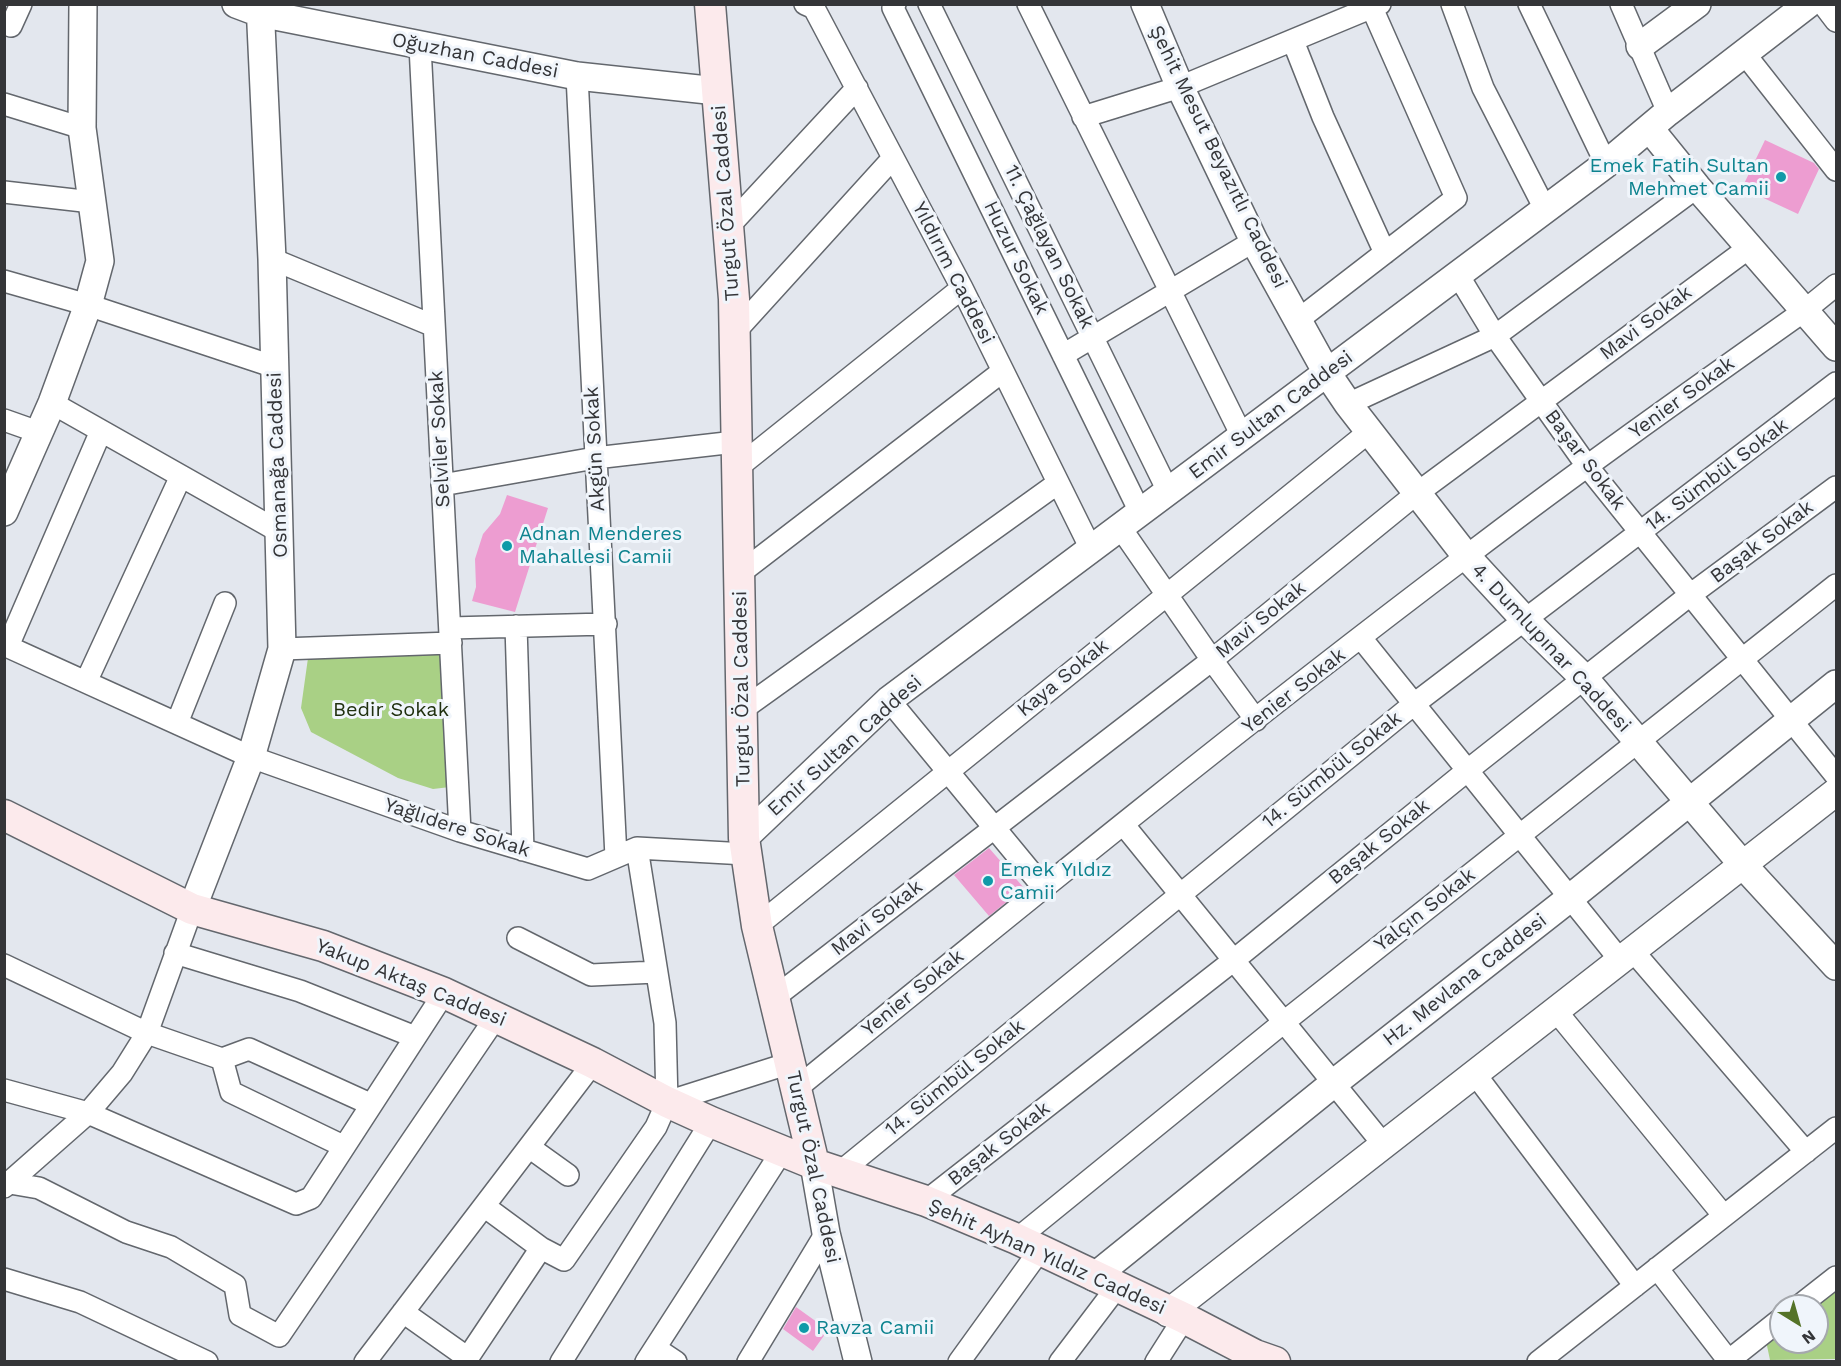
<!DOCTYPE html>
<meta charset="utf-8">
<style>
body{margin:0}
#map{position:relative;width:1841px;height:1366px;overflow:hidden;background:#e3e7ee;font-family:"Work Sans",sans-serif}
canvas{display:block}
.frame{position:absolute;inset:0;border:6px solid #343538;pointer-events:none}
.north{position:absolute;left:1769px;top:1294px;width:60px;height:60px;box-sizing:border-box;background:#f0f5fb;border:2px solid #a5a8ad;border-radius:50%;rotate:143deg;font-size:16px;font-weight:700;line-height:24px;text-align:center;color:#343538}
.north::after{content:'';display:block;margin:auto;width:21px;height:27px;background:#557328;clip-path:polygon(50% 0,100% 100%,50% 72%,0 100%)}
</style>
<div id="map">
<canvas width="1841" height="1366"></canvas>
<div class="frame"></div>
<div class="north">N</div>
</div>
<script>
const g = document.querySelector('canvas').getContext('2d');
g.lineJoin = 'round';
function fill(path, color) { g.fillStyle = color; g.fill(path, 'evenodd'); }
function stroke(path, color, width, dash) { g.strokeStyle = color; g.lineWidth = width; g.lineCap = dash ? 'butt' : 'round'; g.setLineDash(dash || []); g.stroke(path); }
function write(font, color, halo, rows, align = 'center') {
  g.font = font + ' "Work Sans",sans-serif'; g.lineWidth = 6; g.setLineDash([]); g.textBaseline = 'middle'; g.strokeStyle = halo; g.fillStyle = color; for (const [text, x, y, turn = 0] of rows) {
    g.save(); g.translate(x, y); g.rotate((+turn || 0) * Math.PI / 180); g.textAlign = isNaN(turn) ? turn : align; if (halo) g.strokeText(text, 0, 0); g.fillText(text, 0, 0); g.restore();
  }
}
const green = new Path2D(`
 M446 650 450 787 433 789 398 778 311 732 301 708 308 658Z
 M1836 1290V1359L1770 1360 1766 1341 1781 1330V1342H1817V1306H1814Z`);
const building = new Path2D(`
 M1765 140 1814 163 1819 169 1798 214 1742 188Z
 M507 495 548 508 515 612 472 601 476 587 475 559 483 534 500 514Z
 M989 848 1024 888 989 916 954 875Z
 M796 1307 828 1330 813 1351 783 1329Z`);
const minor = new Path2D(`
 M805 4 814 8 962 288 1091 549
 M895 4 893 8 1140 512
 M929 4 1168 491
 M1028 4 1242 436
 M1452 4 1483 88 1545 209
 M1529 4 1606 164
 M1621 4 1668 112
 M1823 4 1836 21
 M4 23 11 26 21 4
 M1293 41 1323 117 1385 253
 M420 46 460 831
 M1744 53 1836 170
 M577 76 616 857
 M4 104 82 128
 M1083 117 1180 87 1380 4
 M4 192 92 202
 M729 226 857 88
 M272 259 434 326
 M1458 275 1495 336 1587 466 1836 776
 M4 281 88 305 275 367
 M1298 320 1456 198 1372 8
 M734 333 893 158
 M1063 355 1254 241
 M52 403 280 532
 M1348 404 1495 336 1697 187
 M4 420 38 432
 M737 468 962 288
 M442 485 595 458 735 442
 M1120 527 1212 660 1256 720
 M739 574 1003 371
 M516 626 523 850
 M450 628 606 624
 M1361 638 1620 960
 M4 645 251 757 460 831 588 869 637 848 746 854
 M8 646 101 431
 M282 649 451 643
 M86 682 181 476
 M889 700 1044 888
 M743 709 1058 483
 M177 723 225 603
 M1123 824 1383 1144
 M757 926 1370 431
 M518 938 591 975 656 972
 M1633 951 1806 1152
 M175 953 300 991 415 1037
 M4 965 147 1033 222 1059 231 1092 343 1146
 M775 997 1212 660 1416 494 1750 247
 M1556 1011 1724 1216
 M222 1059 249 1049 370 1104
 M1475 1074 1635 1286
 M797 1088C1018 908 1240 727 1468 555 1578 471 1691 391 1804 311L1836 285
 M4 1090 88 1113 296 1204 311 1198 444 993
 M667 1102 790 1063
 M529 1147 568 1175
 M839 1173 1414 704 1836 383
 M4 1182 39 1188 126 1232 171 1247 235 1285 240 1315 279 1336 496 1017
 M4 1187 88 1113 122 1073 147 1033 192 909
 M926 1201 1234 960 1468 770 1690 595 1836 487
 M1017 1239 1284 1022 1836 585
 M541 1248 564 1260 656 1127 667 1102 665 1023 637 848
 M1657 1268 1728 1360
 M4 1279 80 1302 207 1362
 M1799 1306 1836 1277
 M403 1312 468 1358
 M655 1348 676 1362
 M365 1362 593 1063
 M465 1362 541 1248 484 1206
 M561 1362 711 1122
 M646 1362 782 1151
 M748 1362 826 1233
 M959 1362 1040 1250
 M1060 1362 1117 1287
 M1156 1362 1184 1318
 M1538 1362 1836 1128
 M1727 1362 1781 1319`);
const tertiary = new Path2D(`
 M236 4 260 13 577 76 717 91
 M1145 4 1180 87 1254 241 1327 373 1348 404 1466 556 1525 620 1585 679 1743 865 1836 966
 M1640 46 1697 4
 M1650 129 1697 187 1836 347
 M4 512 52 403 88 305 100 261 82 128 83 4
 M744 838 889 700 1606 164 1668 112 1808 4
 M192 909 251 757 282 649 272 259 260 4
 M814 1164 826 1233 858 1362
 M1094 1277 1334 1083 1570 898 1836 684
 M1168 1313 1836 792`);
const secondary = new Path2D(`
 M710 4 734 299 744 838 757 926 814 1164
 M4 815 192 909 323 946 444 993 593 1063 667 1102 711 1122 814 1164 926 1201 1017 1239 1184 1318 1255 1355 1275 1362`);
const markers = [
 [1781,177,6,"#0f9aa8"],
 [507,546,6,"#0f9aa8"],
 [988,881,6,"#0f9aa8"],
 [804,1328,6,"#0f9aa8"]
];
const streetNames = [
 ["Oğuzhan Caddesi",475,56,11],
 ["Şehit Mesut Beyazıtlı Caddesi",1218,157,64],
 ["Turgut Özal Caddesi",726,203,-94],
 ["11. Çağlayan Sokak",1049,247,64],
 ["Huzur Sokak",1016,258,64],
 ["Yıldırım Caddesi",953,273,63],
 ["Mavi Sokak",1646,323,-37],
 ["Yenier Sokak",1682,398,-36],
 ["Emir Sultan Caddesi",1271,415,-37],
 ["Selviler Sokak",440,439,-93],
 ["Akgün Sokak",595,449,-93],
 ["Başar Sokak",1585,460,53],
 ["Osmanağa Caddesi",278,465,-92],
 ["14. Sümbül Sokak",1717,475,-37],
 ["Başak Sokak",1762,542,-37],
 ["Mavi Sokak",1261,620,-39],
 ["4. Dumlupınar Caddesi",1551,648,47],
 ["Kaya Sokak",1063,678,-39],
 ["Turgut Özal Caddesi",742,689,-91],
 ["Yenier Sokak",1294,691,-38],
 ["Emir Sultan Caddesi",845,746,-42],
 ["14. Sümbül Sokak",1332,770,-39],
 ["Yağlıdere Sokak",457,828,18],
 ["Başak Sokak",1379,842,-39],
 ["Yalçın Sokak",1425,910,-38],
 ["Mavi Sokak",877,918,-38],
 ["Hz. Mevlana Caddesi",1465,980,-38],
 ["Yakup Aktaş Caddesi",411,983,22],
 ["Yenier Sokak",913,993,-39],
 ["14. Sümbül Sokak",955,1078,-39],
 ["Başak Sokak",999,1144,-38],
 ["Turgut Özal Caddesi",813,1167,78],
 ["Şehit Ayhan Yıldız Caddesi",1047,1257,24]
];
const cultureNames = [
 ["Emek Fatih Sultan",1769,166,"right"],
 ["Mehmet Camii",1769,189,"right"],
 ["Adnan Menderes",519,534],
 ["Mahallesi Camii",519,557],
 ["Emek Yıldız",1000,870],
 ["Camii",1000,893],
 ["Ravza Camii",816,1328]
];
const parkNames = [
 ["Bedir Sokak",391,710]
];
fill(green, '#a9d085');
fill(building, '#ed9dd1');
stroke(minor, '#63676d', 24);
stroke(tertiary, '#63676d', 30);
stroke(secondary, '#63676d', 33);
stroke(minor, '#fff', 21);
stroke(tertiary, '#fff', 27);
stroke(secondary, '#fceaec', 30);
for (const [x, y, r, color] of markers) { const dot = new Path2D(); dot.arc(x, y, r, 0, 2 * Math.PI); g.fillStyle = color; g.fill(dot); stroke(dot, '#f0f5fb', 2); }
write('20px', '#343538', '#f0f5fb', streetNames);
write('20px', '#0d838f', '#f0f5fb', cultureNames, 'left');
write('20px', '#20300f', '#f0f5fb', parkNames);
</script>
